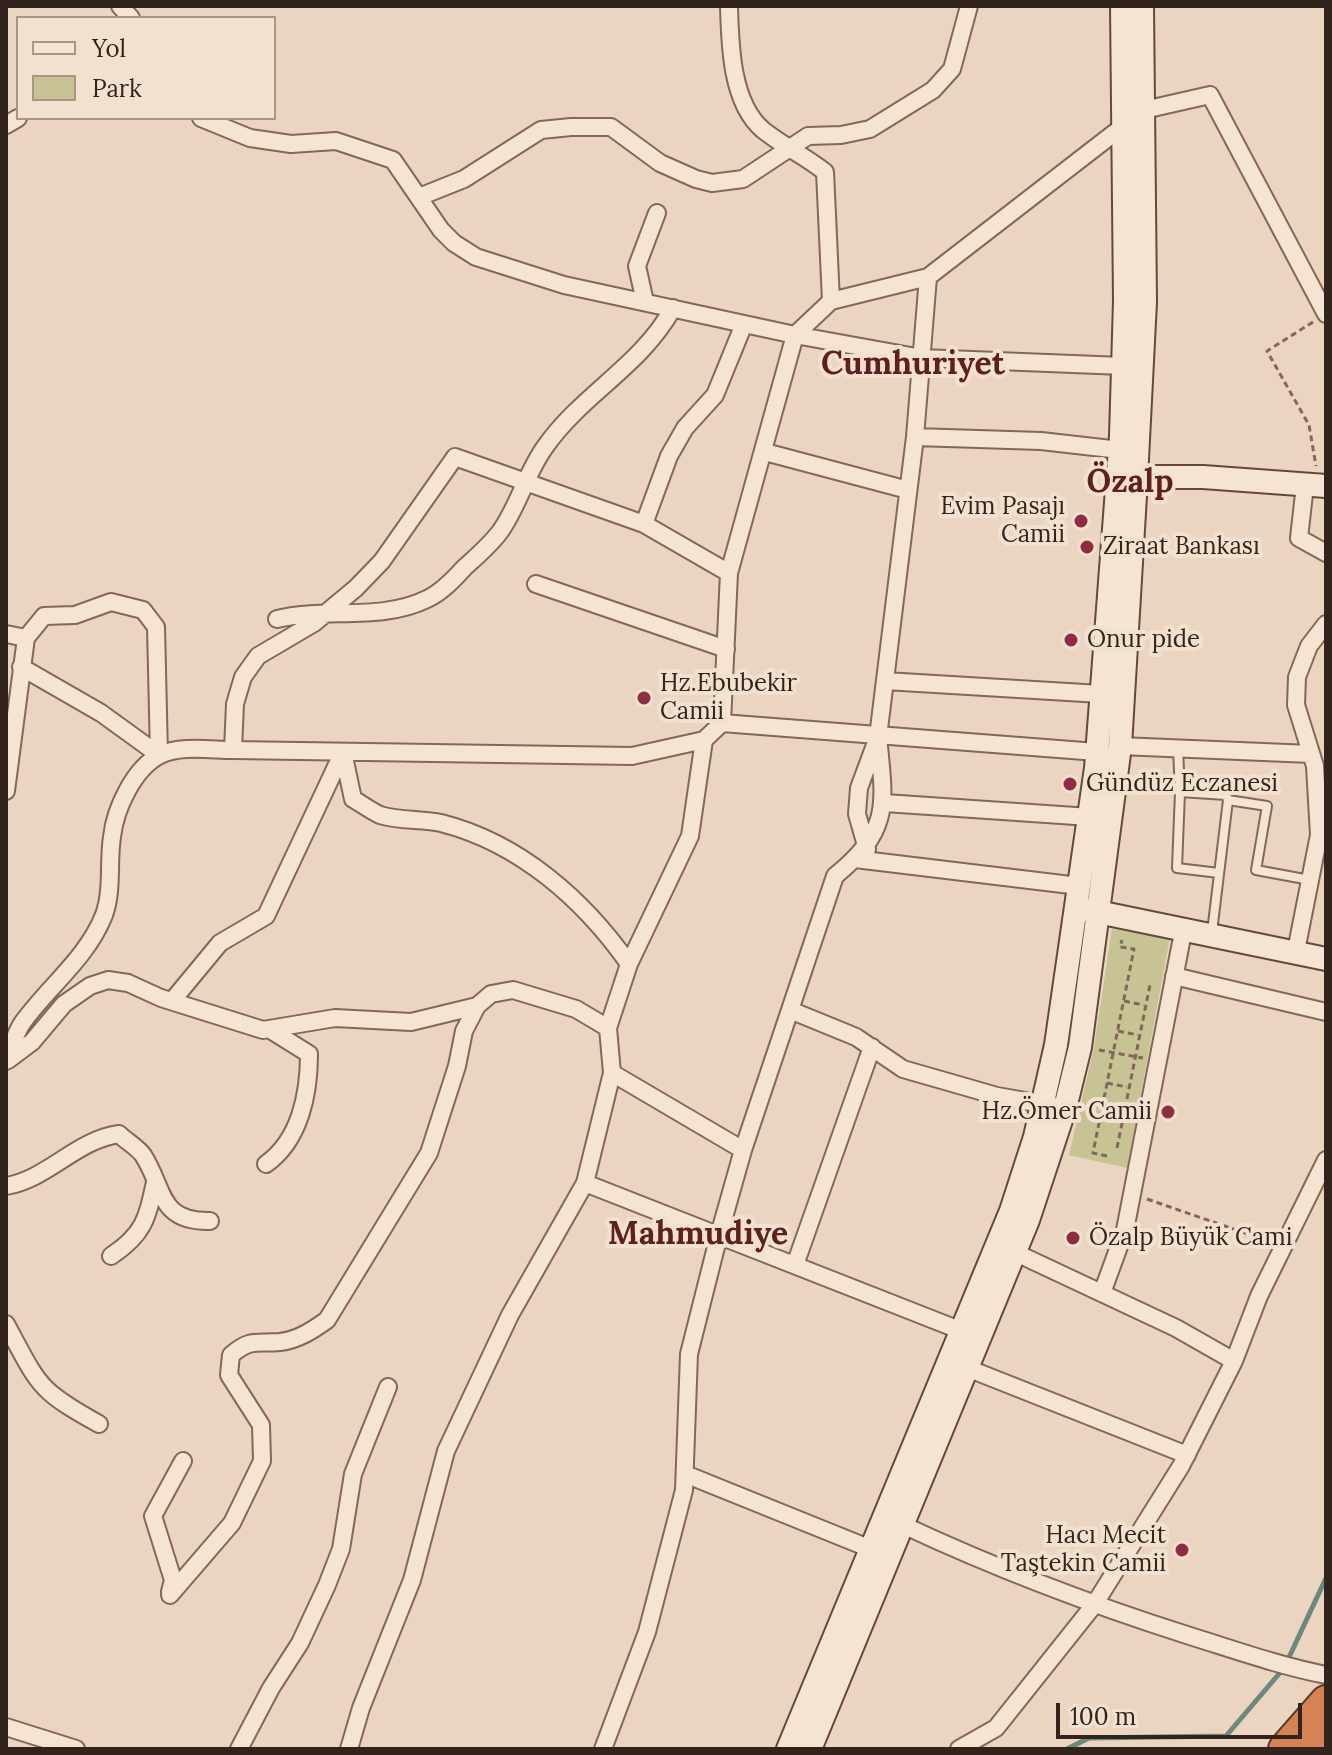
<!DOCTYPE html>
<meta charset="utf-8">
<style>
body{margin:0}
#map{position:relative;width:1332px;height:1755px;overflow:hidden;background:#ebd5c0;font-family:Lora,serif}
canvas{display:block}
.frame{position:absolute;inset:0;border:8px solid #33231d;pointer-events:none}
.legend{position:absolute;left:16px;top:16px;width:260px;height:104px;box-sizing:border-box;background:#f3e1cf;border:2px solid #a69588;margin:0;padding:10px 14px;list-style:none;font-size:24px;color:#33231d}
.legend li{display:flex;align-items:center;gap:16px;height:40px}
.legend b{width:40px;border:2px solid #a69588}
.scale{position:absolute;left:1056px;top:1703px;width:246px;height:36px;box-sizing:border-box;border:4px solid #33231d;border-top:0;padding-left:10px;font-size:24px;line-height:28px;white-space:nowrap;color:#33231d;-webkit-text-stroke:6px #f3e1cf;paint-order:stroke}
</style>
<div id="map">
<canvas width="1332" height="1755"></canvas>
<div class="frame"></div>
<ul class="legend">
<li><b style="height:10px;background:#f6e4d3"></b>Yol</li>
<li><b style="height:22px;background:#c8c395"></b>Park</li>
</ul>
<div class="scale">100 m</div>
</div>
<script>
const g = document.querySelector('canvas').getContext('2d');
g.lineJoin = 'round';
function fill(path, color) { g.fillStyle = color; g.fill(path, 'evenodd'); }
function stroke(path, color, width, dash) { g.strokeStyle = color; g.lineWidth = width; g.lineCap = dash ? 'butt' : 'round'; g.setLineDash(dash || []); g.stroke(path); }
function write(font, color, halo, rows, align = 'center') {
  g.font = font + ' Lora,serif'; g.lineWidth = 8; g.setLineDash([]); g.textBaseline = 'middle'; g.strokeStyle = halo; g.fillStyle = color; for (const [text, x, y, turn = 0] of rows) {
    g.save(); g.translate(x, y); g.rotate((+turn || 0) * Math.PI / 180); g.textAlign = isNaN(turn) ? turn : align; if (halo) g.strokeText(text, 0, 0); g.fillText(text, 0, 0); g.restore();
  }
}
const green = new Path2D(`
 M1112 929 1170 937 1127 1168 1069 1155 1094 1047Z`);
const stream = new Path2D(`
 M1067 1749 1089 1738 1226 1736 1284 1668 1326 1578`);
const path = new Path2D(`
 M1313 322 1267 351 1309 425 1316 466
 M1124 1001 1144 1005
 M1118 1031 1138 1035
 M1099 1050 1143 1058
 M1107 1083 1127 1087
 M1117 1148 1150 985
 M1107 1156 1093 1153 1134 949 1120 947 1122 940
 M1147 1199 1268 1241`);
const lane = new Path2D(`
 M1178 749 1180 792 1177 868 1219 873
 M1180 792 1226 795 1228 800
 M1212 932 1228 800 1267 806 1256 870 1310 880`);
const street = new Path2D(`
 M120 6 131 18
 M729 6C730 44 731 103 763 130 783 146 805 156 825 172L831 301
 M201 118 250 138 291 144 336 141 393 160 441 230 454 243 476 257 564 285 795 335 922 358 1123 366
 M6 125 18 118
 M419 197 464 179 541 130 571 127H611L660 163 696 179 712 183 743 179 808 136 841 135 870 129 933 90 952 69 969 6
 M645 302 637 266 657 213
 M915 437 1041 441 1120 450
 M765 452 908 490
 M1305 485 1299 538 1326 553
 M644 524 669 456 685 428 715 395 744 324
 M536 584 726 649
 M277 619C325 607 380 622 427 599 441 593 454 579 464 568 476 557 489 546 499 533 518 508 526 473 545 447 582 394 641 366 673 308
 M6 634 26 638 44 616 75 615 111 602 143 610 156 627 159 755
 M21 667 101 713 159 755
 M885 681 1101 694
 M722 723 1097 752
 M1120 746 1311 754
 M233 750 235 704 243 677 258 656 314 623 356 588 382 561 455 457 644 524 729 573
 M6 791 26 638
 M885 803 1090 817
 M867 849 857 814 859 788 878 737 915 437 928 277
 M855 859 1079 886
 M1296 951 1319 835 1315 766 1296 705 1297 677 1309 646 1326 624
 M1174 976 1326 1012
 M172 1001 220 943 266 916 343 752 353 799C362 804 371 811 380 815 399 821 421 819 441 823 520 843 584 900 629 964
 M790 1010 856 1037 903 1069 997 1096 1065 1108
 M8 1060 32 1042 64 1004 90 986 108 980 128 983 161 998 263 1030 335 1018 411 1022 477 1006 491 994 513 990 576 1009 608 1028
 M6 1061C11 1049 15 1033 23 1022 49 986 87 958 104 915 113 890 108 862 112 837 115 809 134 768 160 755 180 745 211 750 233 750L632 756 704 740
 M612 1073 743 1150
 M266 1164C300 1140 309 1094 309 1054L269 1029
 M585 1183 962 1331
 M6 1186C48 1179 76 1140 119 1134 126 1141 137 1147 143 1155 165 1189 158 1222 210 1221
 M1014 1252 1176 1328 1234 1361
 M111 1256C144 1234 147 1219 155 1182
 M795 1265 872 1047
 M1102 1293 1125 1230 1184 927
 M6 1324C39 1385 37 1390 99 1424
 M967 1368 1187 1455
 M685 1474 871 1549 879 1544
 M897 1530 903 1525C997 1569 1092 1605 1190 1636 1235 1650 1280 1666 1326 1675
 M170 1592 173 1580 153 1516 183 1461
 M170 1595 232 1523 262 1461 261 1425 229 1375 231 1355C251 1338 256 1344 280 1342 298 1340 313 1330 327 1320L429 1153 457 1066 464 1031 477 1006
 M6 1727 76 1749
 M239 1749 271 1688 300 1643 327 1585 341 1549 353 1474 388 1387
 M349 1749 361 1708 412 1580 446 1451 510 1315 585 1183 612 1073 608 1028 629 964 690 836 704 740 722 723 729 573 795 335 831 301 928 277 1144 110 1210 95 1326 314
 M603 1749 647 1632 684 1490 689 1354 719 1235 743 1150 835 876C891 830 885 805 878 737
 M959 1749 996 1728 1094 1605 1181 1466 1234 1361 1259 1296 1326 1160`);
const secondary = new Path2D(`
 M1124 477H1203L1326 486
 M1088 910 1326 959
 M788 1749 1011 1211 1035 1137 1056 1045 1096 768 1121 436 1125 301 1122 6
 M810 1749 1028 1220 1065 1108 1080 1047 1120 746 1136 479 1145 302 1142 6`);
const highway = new Path2D(`
 M1284 1749 1326 1701
 M1319 1749 1326 1741`);
const markers = [
 [1081,521,8,"#8e2d42"],
 [1087,547,8,"#8e2d42"],
 [1071,640,8,"#8e2d42"],
 [644,698,8,"#8e2d42"],
 [1070,784,8,"#8e2d42"],
 [1168,1112,8,"#8e2d42"],
 [1073,1238,8,"#8e2d42"],
 [1182,1550,8,"#8e2d42"]
];
const poiNames = [
 ["Evim Pasajı",1065,507,"right"],
 ["Camii",1065,535,"right"],
 ["Ziraat Bankası",1103,547],
 ["Onur pide",1087,640],
 ["Hz.Ebubekir",660,684],
 ["Camii",660,712],
 ["Gündüz Eczanesi",1086,784],
 ["Hz.Ömer Camii",1152,1112,"right"],
 ["Özalp Büyük Cami",1089,1238],
 ["Hacı Mecit",1166,1536,"right"],
 ["Taştekin Camii",1166,1564,"right"]
];
const districtNames = [
 ["Cumhuriyet",913,365],
 ["Özalp",1130,483],
 ["Mahmudiye",698,1235]
];
fill(green, '#c8c395');
stroke(stream, '#6b8a7c', 5);
stroke(lane, '#836759', 12);
stroke(street, '#836759', 20);
stroke(secondary, '#65483d', 26);
stroke(highway, '#51372e', 34);
stroke(path, '#836759', 3, [6, 4]);
stroke(lane, '#f6e4d3', 8);
stroke(street, '#f6e4d3', 16);
stroke(secondary, '#f6e4d3', 22);
stroke(highway, '#d68255', 30);
for (const [x, y, r, color] of markers) { const dot = new Path2D(); dot.arc(x, y, r, 0, 2 * Math.PI); g.fillStyle = color; g.fill(dot); stroke(dot, '#f3e1cf', 3); }
write('24px', '#33231d', '#f3e1cf', poiNames, 'left');
write('bold 32px', '#5d1f1f', '#f3e1cf', districtNames);
</script>
